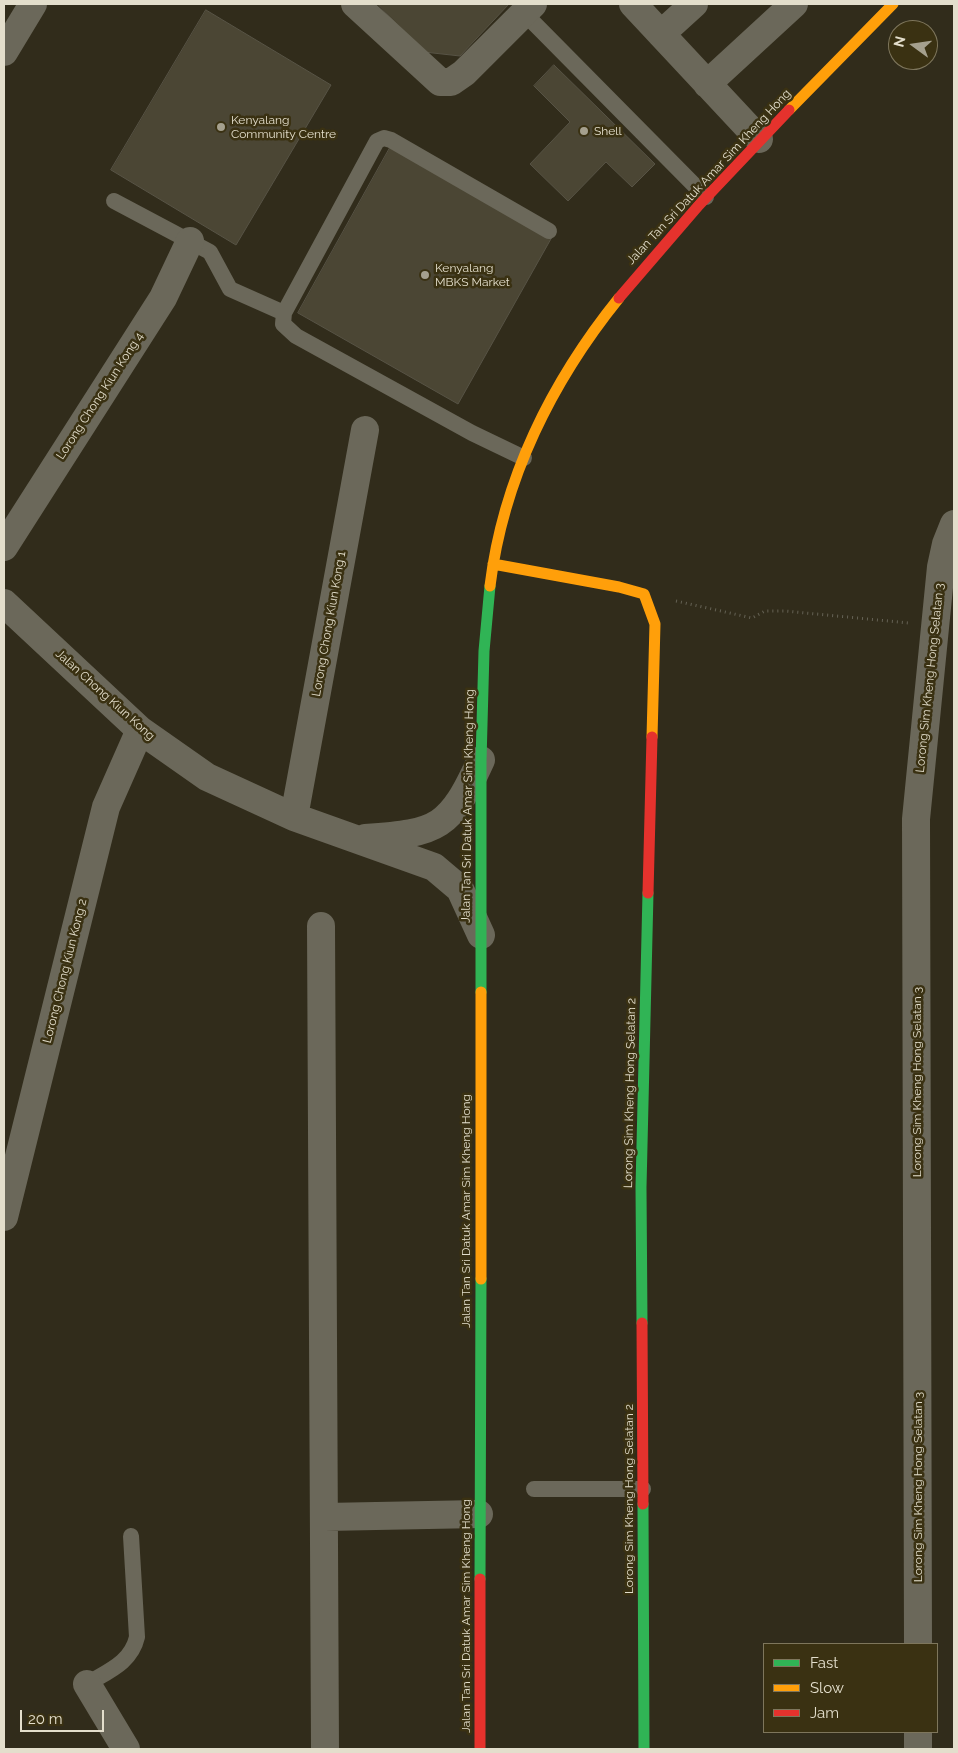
<!DOCTYPE html>
<style>
body{margin:0}
#map{position:relative;width:958px;height:1753px;overflow:hidden;background:#312c1b;font-family:Raleway,sans-serif}
canvas{display:block}
.frame{position:absolute;inset:0;border:5px solid #e3decc;pointer-events:none}
.legend{position:absolute;left:763px;top:1643px;width:175px;height:90px;box-sizing:border-box;background:#3a3112;border:1px solid #7e765c;margin:0;padding:6px 9px;list-style:none;font-size:15px;color:#e3decc}
.legend li{display:flex;align-items:center;gap:10px;height:25px}
.legend b{width:25px;border:1px solid #7e765c}
.north{position:absolute;left:888px;top:20px;width:50px;height:50px;box-sizing:border-box;background:#3a3112;border:1px solid #7e765c;border-radius:50%;rotate:284deg;font-size:14px;font-weight:700;line-height:20px;text-align:center;color:#e3decc}
.north::after{content:'';display:block;margin:auto;width:18px;height:22px;background:#a5a08e;clip-path:polygon(50% 0,100% 100%,50% 72%,0 100%)}
.scale{position:absolute;left:20px;top:1710px;width:84px;height:22px;box-sizing:border-box;border:2px solid #e3decc;border-top:0;padding-left:6px;font-size:15px;line-height:18px;white-space:nowrap;color:#e3decc;-webkit-text-stroke:4px #3a3112;paint-order:stroke}
</style>
<div id="map">
<canvas width="958" height="1753"></canvas>
<div class="frame"></div>
<ul class="legend">
<li><b style="height:6px;background:#30b455"></b>Fast</li>
<li><b style="height:6px;background:#ff9f0a"></b>Slow</li>
<li><b style="height:6px;background:#e5322d"></b>Jam</li>
</ul>
<div class="north">N</div>
<div class="scale">20 m</div>
</div>
<script>
const g = document.querySelector('canvas').getContext('2d');
g.lineJoin = 'round';
function fill(path, color) { g.fillStyle = color; g.fill(path, 'evenodd'); }
function stroke(path, color, width, dash) { g.strokeStyle = color; g.lineWidth = width; g.lineCap = dash ? 'butt' : 'round'; g.setLineDash(dash || []); g.stroke(path); }
function write(font, color, halo, rows, align = 'center') {
  g.font = font + ' Raleway,sans-serif'; g.lineWidth = 5; g.setLineDash([]); g.textBaseline = 'middle'; g.strokeStyle = halo; g.fillStyle = color; for (const [text, x, y, turn = 0] of rows) {
    g.save(); g.translate(x, y); g.rotate((+turn || 0) * Math.PI / 180); g.textAlign = isNaN(turn) ? turn : align; if (halo) g.strokeText(text, 0, 0); g.fillText(text, 0, 0); g.restore();
  }
}
const building = new Path2D(`
 M378 4H509L460 56 424 52Z
 M206 10 331 85 236 245 111 170Z
 M554 65 655 164 632 187 606 162 568 201 530 164 570 122 534 86Z
 M391 146 552 237 458 404 298 313Z`);
const path = new Path2D(`
 M676 601 752 618 765 611H785L909 623`);
const lane = new Path2D(`
 M524 13 706 197
 M114 201 210 252 230 289 284 313
 M524 458 472 433 296 336 283 324 284 313 377 141 384 138 391 140 549 231
 M534 1489H643
 M87 1684C108 1671 131 1663 137 1637L131 1536`);
const street = new Path2D(`
 M355 4 440 82H451L464 73 533 4
 M633 4 759 139
 M661 34 694 4
 M4 52 33 4
 M707 84 794 4
 M4 547 163 298 190 241
 M4 603 140 730 207 777 294 817 434 867 460 889 481 935
 M294 817 365 430
 M365 838C439 833 450 828 481 760
 M321 926 325 1749
 M4 1217 106 807 140 730
 M325 1517 479 1514
 M918 1644 916 819 941 567 946 544 954 524
 M87 1684 126 1749
 M918 1732V1749`);
const fast = new Path2D(`
 M481 992V761L484 651 490 586
 M642 1323 641 1187 648 893
 M643 1504 644 1749
 M480 1579 481 1279`);
const slow = new Path2D(`
 M789 110 893 4
 M493 564 619 587 644 594 655 624 652 737
 M490 586C503 479 552 381 619 298
 M481 1279V992`);
const jam = new Path2D(`
 M619 298 699 205 789 110
 M648 893 652 737
 M642 1323 643 1504
 M480 1749V1579`);
const markers = [
 [221,127,5,"#a5a08e"],
 [584,131,5,"#a5a08e"],
 [425,275,5,"#a5a08e"]
];
const poiNames = [
 ["Kenyalang",231,120],
 ["Community Centre",231,134],
 ["Shell",594,131],
 ["Kenyalang",435,268],
 ["MBKS Market",435,282]
];
const streetNames = [
 ["Jalan Tan Sri Datuk Amar Sim Kheng Hong",709,177,-47],
 ["Lorong Chong Kiun Kong 4",100,396,-57],
 ["Lorong Chong Kiun Kong 1",329,624,-80],
 ["Lorong Sim Kheng Hong Selatan 3",930,678,-84],
 ["Jalan Chong Kiun Kong",105,695,42],
 ["Jalan Tan Sri Datuk Amar Sim Kheng Hong",468,806,-89],
 ["Lorong Chong Kiun Kong 2",65,971,-76],
 ["Lorong Sim Kheng Hong Selatan 3",917,1082,-90],
 ["Lorong Sim Kheng Hong Selatan 2",630,1093,-89],
 ["Jalan Tan Sri Datuk Amar Sim Kheng Hong",466,1211,-90],
 ["Lorong Sim Kheng Hong Selatan 3",918,1487,-90],
 ["Lorong Sim Kheng Hong Selatan 2",629,1499,-90],
 ["Jalan Tan Sri Datuk Amar Sim Kheng Hong",466,1616,-90]
];
fill(building, '#4b4634');
stroke(building, '#575345', 1);
stroke(path, '#656255', 3, [1, 4]);
stroke(lane, '#6b685a', 16);
stroke(street, '#6b685a', 28);
stroke(fast, '#30b455', 11);
stroke(slow, '#ff9f0a', 11);
stroke(jam, '#e5322d', 11);
for (const [x, y, r, color] of markers) { const dot = new Path2D(); dot.arc(x, y, r, 0, 2 * Math.PI); g.fillStyle = color; g.fill(dot); stroke(dot, '#3a3112', 2); }
write('12px', '#e3decc', '#3a3112', poiNames, 'left');
write('12px', '#e3decc', '#3a3112', streetNames);
</script>
